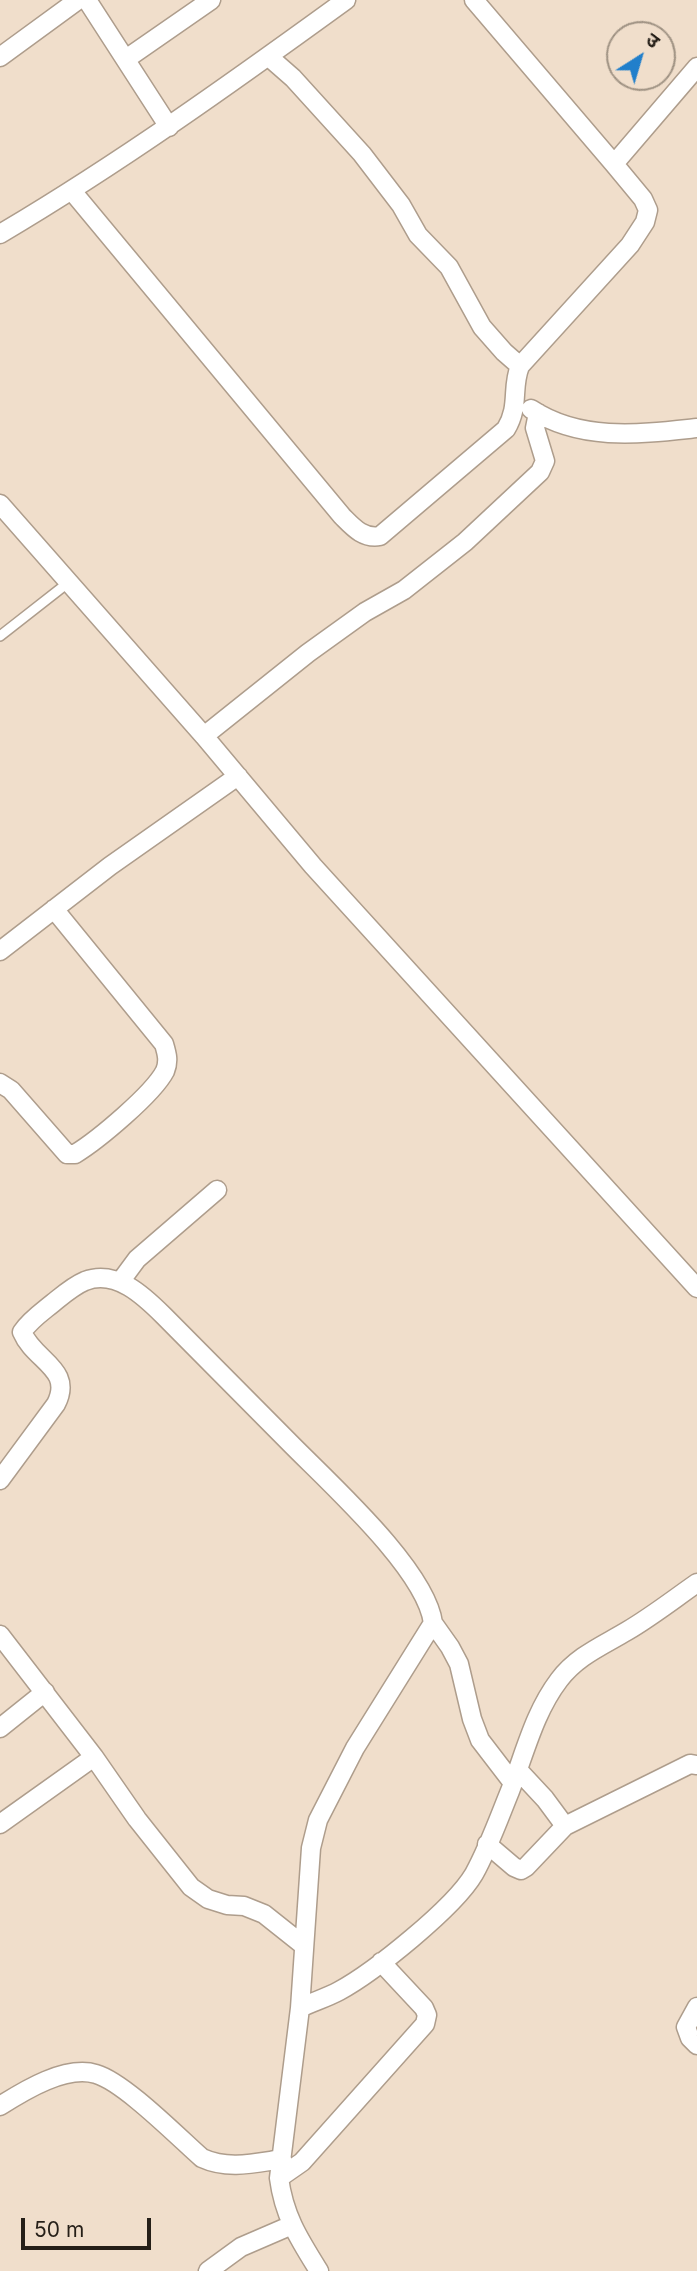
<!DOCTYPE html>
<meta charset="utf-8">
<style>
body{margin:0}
#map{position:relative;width:697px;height:2271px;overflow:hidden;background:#f0decb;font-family:Inter,"Noto Sans Devanagari",sans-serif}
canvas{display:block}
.north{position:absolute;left:606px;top:21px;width:70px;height:70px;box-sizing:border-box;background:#f0decb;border:2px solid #9f9283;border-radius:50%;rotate:37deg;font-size:19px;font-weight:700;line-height:28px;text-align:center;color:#251f18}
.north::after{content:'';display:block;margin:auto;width:24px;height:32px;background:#217fcb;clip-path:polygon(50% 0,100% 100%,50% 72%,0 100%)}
.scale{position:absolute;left:21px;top:2218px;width:130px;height:32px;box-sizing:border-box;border:4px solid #251f18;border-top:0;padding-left:9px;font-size:21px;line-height:24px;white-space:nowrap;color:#251f18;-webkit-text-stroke:5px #f0decb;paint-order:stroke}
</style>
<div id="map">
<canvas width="697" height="2271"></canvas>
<div class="north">उ</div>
<div class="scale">50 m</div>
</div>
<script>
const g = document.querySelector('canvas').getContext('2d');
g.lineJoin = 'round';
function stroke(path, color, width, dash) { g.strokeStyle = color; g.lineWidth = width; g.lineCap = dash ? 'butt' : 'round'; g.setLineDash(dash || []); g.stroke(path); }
const service = new Path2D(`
 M0 636 69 582`);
const minor = new Path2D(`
 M87 0 169 127
 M0 57 78 0
 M269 57 293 78 362 154 401 205 418 235 449 267 482 327 504 352 520 366
 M126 59 211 0
 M614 164 697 67
 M72 191 342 516C353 527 363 539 380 536L506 429C520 406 511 388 520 366L630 245 645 222 648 210 643 199 614 164 474 0
 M0 234C120 163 233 82 346 0
 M531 409C581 442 641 434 697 428
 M0 504 204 736 313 866 697 1288
 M204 736 308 653 365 612 404 590 465 542 540 472 545 461 535 428 538 413
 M0 951 110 866 238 776
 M0 1083 11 1090 67 1154H75C98 1140 153 1094 165 1071 169 1061 167 1054 164 1044L54 909
 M120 1282 137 1259 217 1190
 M0 1480 56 1404C74 1369 34 1361 22 1332 30 1320 42 1312 53 1303 63 1295 73 1286 85 1281 116 1269 144 1296 164 1316 206 1358 247 1400 288 1441 327 1481 426 1569 433 1623L355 1748 318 1820 311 1848 300 2008 279 2178C284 2216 299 2239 319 2271
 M433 1623 450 1647 459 1664 472 1719 480 1740 513 1783
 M0 1635 94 1757 137 1819 191 1887 208 1899 227 1905 244 1906 264 1914 303 1945
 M0 1728 45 1692
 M518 1770 545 1799 565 1826
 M0 1824 94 1757
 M487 1844 514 1867 521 1870 526 1867 565 1826 690 1764 697 1765
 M697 2007 686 2027 690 2038 697 2045
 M300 2008C312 2002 326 1998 339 1991 374 1972 454 1908 474 1874 488 1849 499 1818 510 1791 525 1753 534 1713 559 1680 577 1656 602 1646 627 1631 651 1617 674 1599 697 1583
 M0 2106C25 2090 66 2065 96 2074 124 2082 178 2137 202 2158 228 2170 255 2163 282 2159
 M279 2178 302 2162 425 2024 427 2015 424 2008 381 1962
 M208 2271 241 2247 292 2225`);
stroke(service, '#ae9d8c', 12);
stroke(minor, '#ae9d8c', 21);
stroke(service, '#fff', 9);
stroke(minor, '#fff', 18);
</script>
